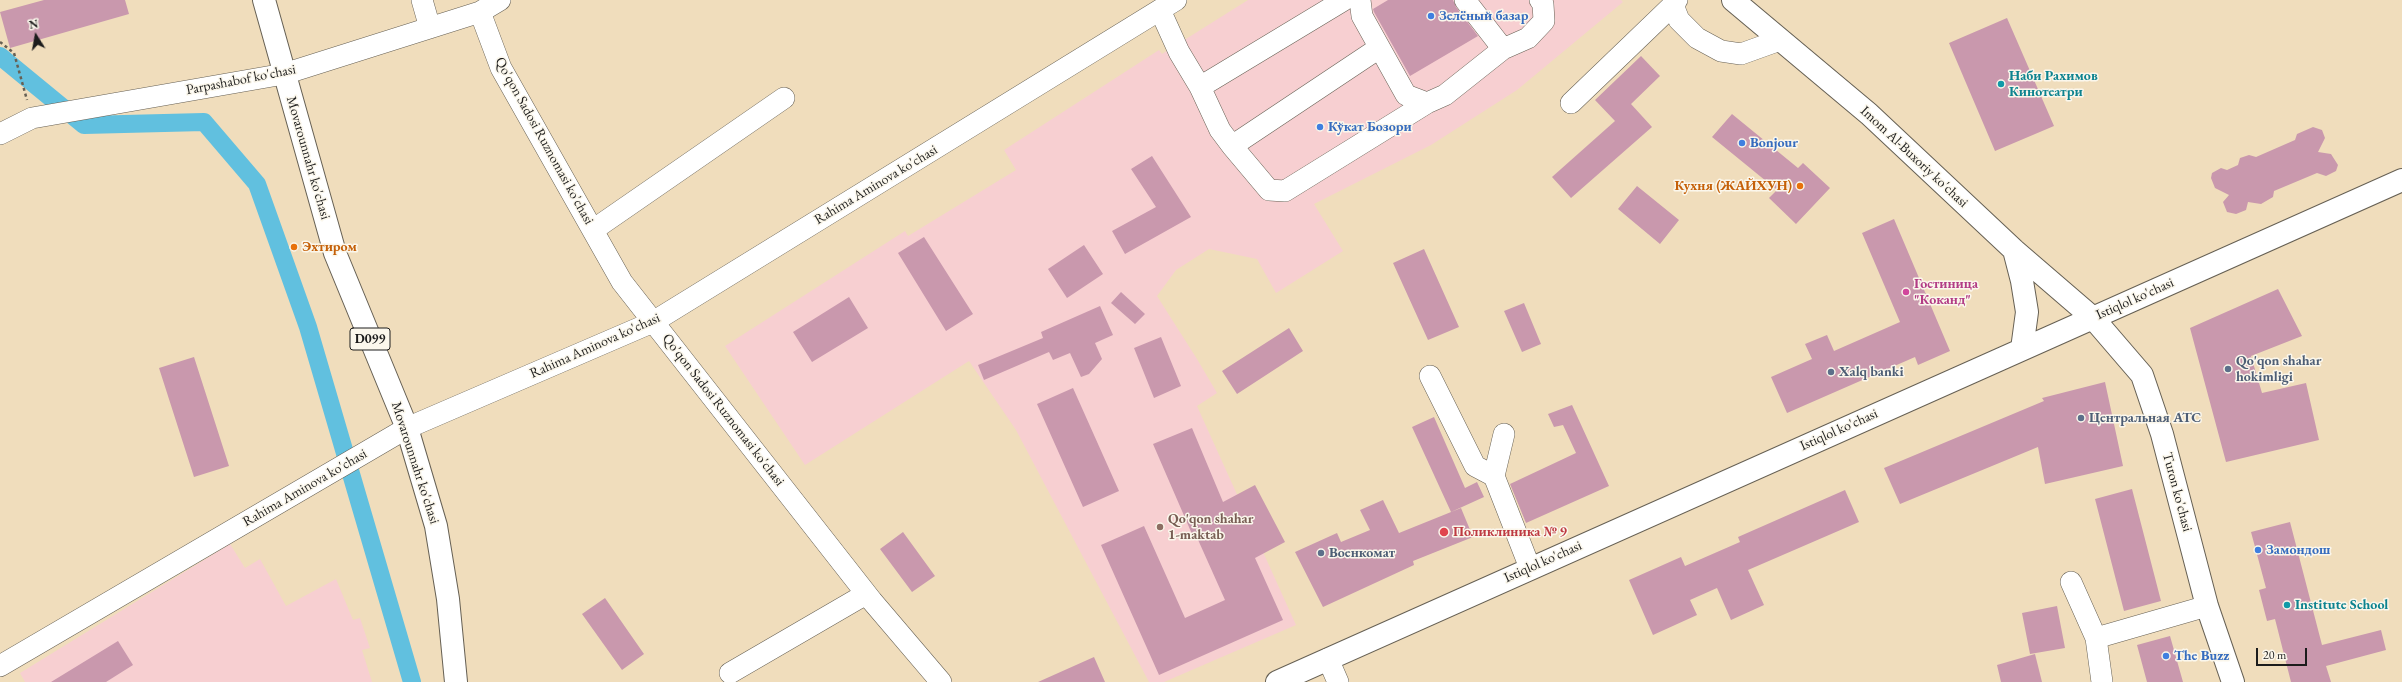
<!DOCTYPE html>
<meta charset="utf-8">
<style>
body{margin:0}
#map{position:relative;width:2402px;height:682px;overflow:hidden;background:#f0ddbc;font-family:"EB Garamond",serif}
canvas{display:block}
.north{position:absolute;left:16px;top:16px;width:40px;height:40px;-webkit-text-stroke:3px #fbf7ec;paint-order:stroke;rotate:349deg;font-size:11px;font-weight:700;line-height:16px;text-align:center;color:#1c1c1c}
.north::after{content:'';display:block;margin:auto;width:14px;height:18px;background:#1c1c1c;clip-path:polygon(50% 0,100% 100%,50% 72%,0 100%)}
.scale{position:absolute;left:2256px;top:648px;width:51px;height:18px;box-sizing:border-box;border:2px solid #1c1c1c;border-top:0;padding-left:5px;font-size:12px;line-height:14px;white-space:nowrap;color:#1c1c1c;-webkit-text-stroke:3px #fbf7ec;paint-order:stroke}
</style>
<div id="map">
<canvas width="2402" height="682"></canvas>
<div class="north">N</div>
<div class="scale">20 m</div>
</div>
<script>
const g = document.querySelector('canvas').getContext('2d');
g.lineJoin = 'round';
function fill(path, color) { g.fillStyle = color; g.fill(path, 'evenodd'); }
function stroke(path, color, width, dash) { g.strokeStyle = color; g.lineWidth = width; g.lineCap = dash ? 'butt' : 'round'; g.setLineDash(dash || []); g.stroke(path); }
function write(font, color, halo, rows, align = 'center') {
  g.font = font + ' "EB Garamond",serif'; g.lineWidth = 3; g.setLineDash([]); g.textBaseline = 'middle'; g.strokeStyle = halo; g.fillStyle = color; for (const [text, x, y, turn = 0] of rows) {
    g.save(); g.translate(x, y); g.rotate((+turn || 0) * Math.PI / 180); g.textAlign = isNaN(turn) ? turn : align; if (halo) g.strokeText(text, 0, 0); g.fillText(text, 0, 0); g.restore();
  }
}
const built = new Path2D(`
 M1248 0H1621L1623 2 1517 90 1431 145 1314 204 1343 251 1276 293 1257 259 1209 249 1176 270 1157 296 1197 359 1217 393 1197 406 1296 625 1164 682H1149L1016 430 969 361 805 465 725 346 905 231 908 236 1016 170 1004 150 1159 50 1162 54Z
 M230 544 245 568 260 559 286 606 336 579 353 620 360 618 370 648 362 650 372 682H25L20 673Z`);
const canal = new Path2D(`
 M0 56 84 125 204 122 257 184 308 327 412 682`);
const building = new Path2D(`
 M44 0H125L129 14 10 48 0 12Z
 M1388 0H1453L1456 7 1478 36 1410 76 1374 12 1373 9Z
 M2007 18 2054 126 1995 151 1949 43Z
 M1641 56 1660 76 1631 104 1652 127 1571 198 1552 177 1615 121 1595 100Z
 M1732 114 1798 168 1803 163 1830 188 1796 224 1769 198 1777 190 1712 137Z
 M2313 127 2322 130 2325 138 2318 152 2331 154 2338 165 2336 171 2326 176 2317 173 2274 191 2273 197 2261 204 2248 202 2246 210 2236 214 2227 212 2223 202 2229 195 2215 188 2211 178 2212 173 2221 168 2227 170 2238 165 2240 158 2249 155 2256 157 2295 140 2297 134Z
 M1152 156 1191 217 1125 254 1112 231 1156 207 1131 169Z
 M1637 186 1679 220 1660 244 1618 209Z
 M1894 219 1950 351 1918 365 1915 357 1787 413 1771 377 1812 359 1805 344 1827 335 1834 351 1900 322 1862 233Z
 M924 237 973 314 946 331 898 253Z
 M1084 245 1103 274 1067 298 1048 269Z
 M1424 249 1459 327 1428 340 1393 263Z
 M2278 289 2302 336 2251 356 2262 393 2306 383 2319 440 2226 462 2190 328Z
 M1121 292 1145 314 1135 324 1111 303Z
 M849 297 868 328 812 362 793 332Z
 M1524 303 1541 344 1522 352 1504 311Z
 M1100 306 1113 335 1095 343 1102 359 1089 374 1081 377 1070 353 1053 360 1049 352 984 380 978 365 1043 338 1041 332Z
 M1289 328 1303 351 1237 394 1222 371Z
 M1161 337 1181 386 1154 398 1134 348Z
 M194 357 229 466 194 477 159 368Z
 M2105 382 2123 466 2045 484 2038 447 1900 504 1884 468 2044 401 2042 398Z
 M1073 388 1119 491 1083 507 1037 404Z
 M1572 405 1609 486 1526 523 1510 484 1576 453 1563 425 1554 427 1548 414Z
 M1434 417 1465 488 1477 482 1484 497 1451 512 1412 427Z
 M1192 428 1223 502 1255 485 1285 542 1255 558 1283 620 1159 675 1101 545 1144 526 1185 618 1225 600 1195 533 1192 534 1153 444Z
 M2132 489 2161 601 2124 611 2095 499Z
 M1845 490 1859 522 1748 570 1764 605 1731 620 1717 588 1690 600 1697 615 1653 635 1629 580 1681 557 1685 566 1740 542 1738 537Z
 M1383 500 1399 533 1461 508 1473 537 1413 561 1414 565 1323 607 1295 552 1337 533 1341 542 1370 530 1360 510Z
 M2290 522 2322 645 2381 630 2386 650 2326 666 2331 682H2291L2275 619 2267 621 2259 590 2266 588 2251 532Z
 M903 532 935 576 912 592 880 549Z
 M605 598 644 654 622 670 582 614Z
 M2057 606 2065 648 2030 654 2022 613Z
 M2170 636 2183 682H2147L2137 645Z
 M118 641 133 665 106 682H51Z
 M2035 654 2042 682H2001L1997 665Z
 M1094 657 1105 682H1038Z`);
const path = new Path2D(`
 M0 42 14 53 27 100`);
const minor = new Path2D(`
 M422 0 430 28
 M1360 0 1362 16 1406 95 1427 103 1445 95 1503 49
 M1465 0 1503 49 1528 38 1544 21 1543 4 1540 0
 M1677 0 1673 5 1679 20 1697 38 1721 51 1741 54 1780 40
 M1160 10 1179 52 1200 87 1344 0
 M480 12 501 68 622 282 872 601 941 682
 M1200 87 1220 130 1232 146 1379 48
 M1571 103 1673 5
 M0 134 32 118 284 74 480 12 500 0
 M1232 146 1269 190 1285 191 1427 103
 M593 230 784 98
 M1430 376 1475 466 1494 476
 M1504 434 1494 476 1530 568
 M2071 582 2096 638 2207 606
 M2096 638 2102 682
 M1328 659 1338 682
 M0 666 407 428 653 322 1176 0
 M730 673 866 594`);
const major = new Path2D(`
 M1733 0 1869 114 2014 250 2093 318 2142 375 2162 434 2207 606 2233 682
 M2014 250 2022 281 2027 312 2022 349
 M1277 682 2402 180`);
const highway = new Path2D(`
 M264 0 335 253 407 428 436 526 448 599 456 682`);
const markers = [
 [1431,16,4,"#3f7fe0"],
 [2001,84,4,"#0f9aa8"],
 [1320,127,4,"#3f7fe0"],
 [1742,143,4,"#3f7fe0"],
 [1800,186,4,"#e8710a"],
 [294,247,4,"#e8710a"],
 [1906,292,4,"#d1479c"],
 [2228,369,4,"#5c6f8a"],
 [1831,372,4,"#5c6f8a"],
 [2081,418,4,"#5c6f8a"],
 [1160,527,4,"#8d6e63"],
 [1444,532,5,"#e0444e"],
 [2258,550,4,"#3f7fe0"],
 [1321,553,4,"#5c6f8a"],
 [2287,605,4,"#0f9aa8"],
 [2166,656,4,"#3f7fe0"]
];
const shields = [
 [370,339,40]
];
const shieldNames = [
 ["D099",370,339]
];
const shopNames = [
 ["Зелёный базар",1439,16],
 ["Кўкат Бозори",1328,127],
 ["Bonjour",1750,143],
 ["Замондош",2266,550],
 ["The Buzz",2174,656]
];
const cultureNames = [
 ["Наби Рахимов",2009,76],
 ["Кинотеатри",2009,92],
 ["Institute School",2295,605]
];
const streetNames = [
 ["Parpashabof ko'chasi",241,80,-11],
 ["Qo'qon Sadosi Ruznomasi ko'chasi",544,141,61],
 ["Imom Al-Buxoriy ko'chasi",1914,157,43],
 ["Movarounnahr ko'chasi",308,158,74],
 ["Rahima Aminova ko'chasi",876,185,-31],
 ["Istiqlol ko'chasi",2135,299,-24],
 ["Rahima Aminova ko'chasi",595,346,-24],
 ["Qo'qon Sadosi Ruznomasi ko'chasi",723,410,52],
 ["Istiqlol ko'chasi",1839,430,-24],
 ["Movarounnahr ko'chasi",415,463,72],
 ["Rahima Aminova ko'chasi",305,488,-30],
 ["Turon ko'chasi",2177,492,75],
 ["Istiqlol ko'chasi",1543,562,-24]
];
const foodNames = [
 ["Кухня (ЖАЙХУН)",1792,186],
 ["Эхтиром",302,247,"left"]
];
const hotelNames = [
 ["Гостиница",1914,284],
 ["\"Коканд\"",1914,300]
];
const serviceNames = [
 ["Qo'qon shahar",2236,361],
 ["hokimligi",2236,377],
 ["Xalq banki",1839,372],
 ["Центральная АТС",2089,418],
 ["Военкомат",1329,553]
];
const educationNames = [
 ["Qo'qon shahar",1168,519],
 ["1-maktab",1168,535]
];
const healthNames = [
 ["Поликлиника № 9",1453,532]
];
fill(built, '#f7cfd1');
stroke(canal, '#61c0df', 18);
fill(building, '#c998ad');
stroke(minor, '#666054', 22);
stroke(major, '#666054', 24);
stroke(highway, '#666054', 24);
stroke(path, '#666054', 2.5, [3, 3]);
stroke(minor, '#fff', 21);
stroke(major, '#fff', 22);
stroke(highway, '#fff', 22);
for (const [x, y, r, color] of markers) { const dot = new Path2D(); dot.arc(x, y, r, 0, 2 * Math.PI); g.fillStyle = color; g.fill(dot); stroke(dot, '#fbf7ec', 1.5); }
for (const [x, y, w] of shields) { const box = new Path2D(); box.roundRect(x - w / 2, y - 11, w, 22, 3); g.fillStyle = '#fbf7ec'; g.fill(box); stroke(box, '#1c1c1c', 1); }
write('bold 13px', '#1c1c1c', null, shieldNames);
write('bold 14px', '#366cbe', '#fbf7ec', shopNames, 'left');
write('bold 14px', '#0d838f', '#fbf7ec', cultureNames, 'left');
write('14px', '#1c1c1c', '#fbf7ec', streetNames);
write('bold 14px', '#c56008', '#fbf7ec', foodNames, 'right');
write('bold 14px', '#b23c85', '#fbf7ec', hotelNames, 'left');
write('bold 14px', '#4e5e75', '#fbf7ec', serviceNames, 'left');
write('bold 14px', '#785e54', '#fbf7ec', educationNames, 'left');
write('bold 14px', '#be3a42', '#fbf7ec', healthNames, 'left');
</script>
